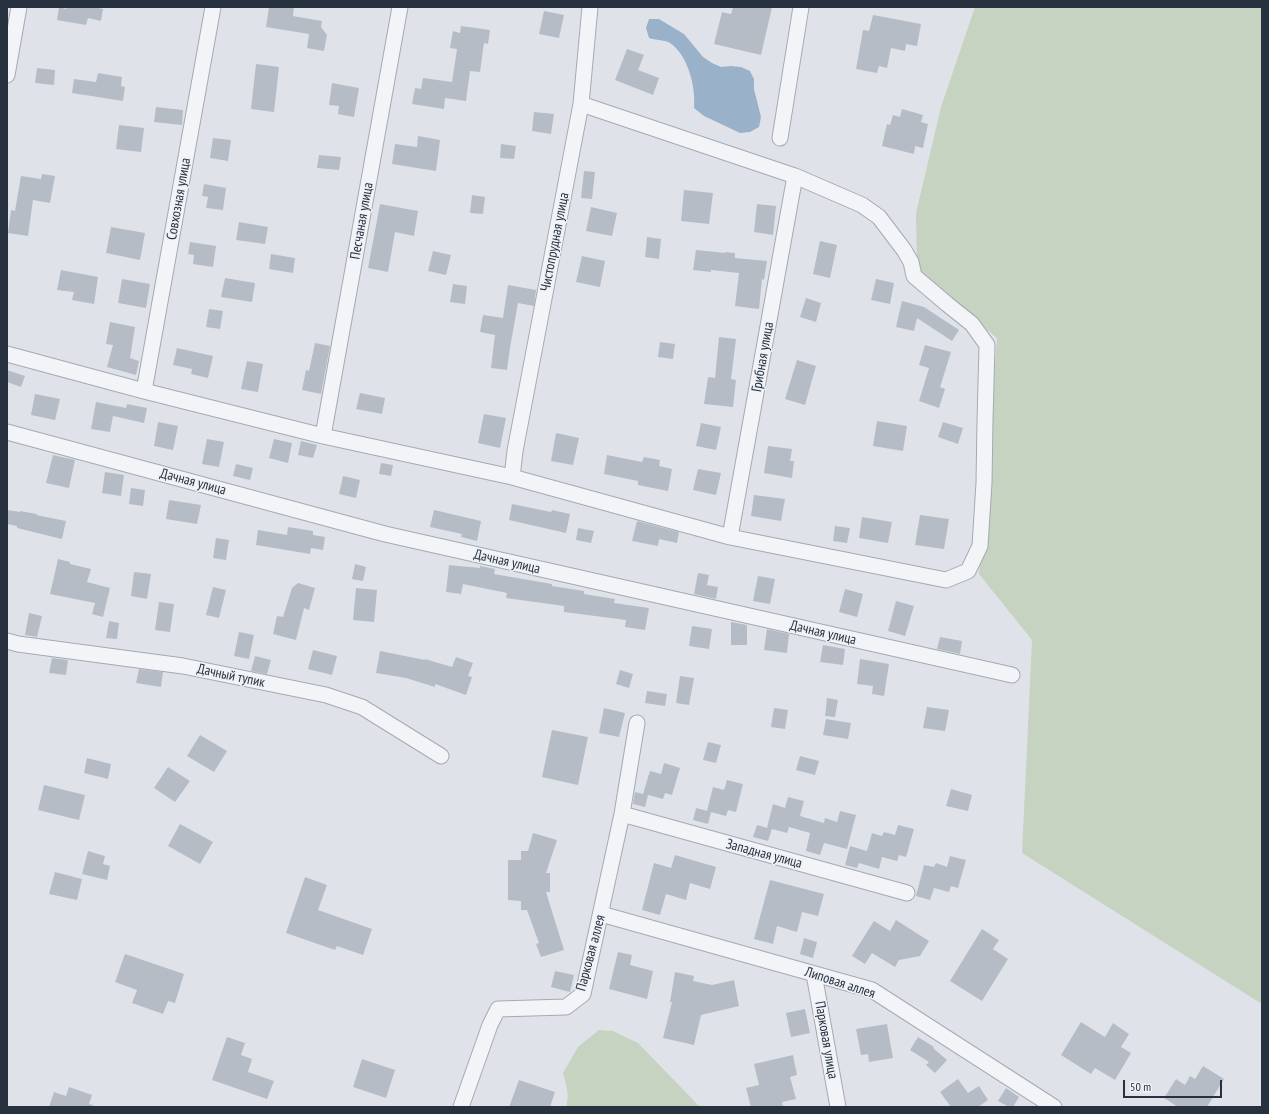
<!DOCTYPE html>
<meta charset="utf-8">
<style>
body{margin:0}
#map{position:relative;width:1269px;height:1114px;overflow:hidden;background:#dfe3e9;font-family:"PT Sans Narrow",sans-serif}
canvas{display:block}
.frame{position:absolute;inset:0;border:8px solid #273140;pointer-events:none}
.scale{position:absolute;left:1123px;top:1080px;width:99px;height:18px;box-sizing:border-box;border:2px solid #273140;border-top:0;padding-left:5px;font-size:12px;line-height:14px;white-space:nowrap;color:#273140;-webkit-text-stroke:3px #eef2f6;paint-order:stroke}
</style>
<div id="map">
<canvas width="1269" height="1114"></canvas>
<div class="frame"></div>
<div class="scale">50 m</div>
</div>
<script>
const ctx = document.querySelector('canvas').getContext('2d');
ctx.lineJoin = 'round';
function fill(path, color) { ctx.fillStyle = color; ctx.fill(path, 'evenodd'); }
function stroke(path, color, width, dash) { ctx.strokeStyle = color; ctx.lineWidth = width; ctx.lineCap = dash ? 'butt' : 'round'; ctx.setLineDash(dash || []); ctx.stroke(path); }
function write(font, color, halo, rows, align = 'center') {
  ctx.font = font + ' "PT Sans Narrow",sans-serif'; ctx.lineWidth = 3; ctx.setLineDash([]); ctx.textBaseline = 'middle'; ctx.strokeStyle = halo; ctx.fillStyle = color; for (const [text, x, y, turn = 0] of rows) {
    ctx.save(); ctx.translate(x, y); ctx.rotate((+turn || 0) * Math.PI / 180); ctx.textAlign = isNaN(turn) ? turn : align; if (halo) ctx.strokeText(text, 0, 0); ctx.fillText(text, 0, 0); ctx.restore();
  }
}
const green = new Path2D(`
 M 975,7 L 1262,7 L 1262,1004 L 1022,853 L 1032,640 L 979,574 L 997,338 L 917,270 L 916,213 L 941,107 Z
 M 599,1030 L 613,1031 L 638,1043 L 700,1107 L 566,1107 C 570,1095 566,1084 563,1073 L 578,1047 Z`);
const water = new Path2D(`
 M 649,19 L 659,19 L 684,34 L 703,57 L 712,63 L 721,67 L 731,66 L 741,67 L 750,71 L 754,79 L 754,89 L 761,117 L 759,127 L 750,132 L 740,133 L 704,116 L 694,108 C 696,87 688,55 670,43 C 666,40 655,40 649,38 L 646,28 Z`);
const building = new Path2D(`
 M 59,7 L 66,9 L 67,7 L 94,7 L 103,9 L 101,21 L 88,18 L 86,25 L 57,20 Z
 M 269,7 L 294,7 L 293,16 L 322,21 L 321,27 L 327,35 L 324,51 L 307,48 L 309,34 L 266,27 Z
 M 733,7 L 772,7 L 761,55 L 714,44 L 722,12 L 731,14 Z
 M 544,11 L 564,15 L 559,38 L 539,34 Z
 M 873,15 L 921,24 L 917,46 L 906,44 L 905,51 L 891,48 L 887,68 L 879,66 L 877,73 L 856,69 L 863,30 L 869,31 Z
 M 461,26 L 490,30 L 488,44 L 484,43 L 480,72 L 470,71 L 466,101 L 445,98 L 444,109 L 412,104 L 415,88 L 421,89 L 423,78 L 452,82 L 457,49 L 450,48 L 453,31 L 460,33 Z
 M 627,49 L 644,55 L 638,70 L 659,78 L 653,95 L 615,80 Z
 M 256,64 L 279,67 L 274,112 L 251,109 Z
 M 37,68 L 55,70 L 54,85 L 35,83 Z
 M 98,73 L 122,77 L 121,86 L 125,87 L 123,101 L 72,93 L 74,79 L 96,82 Z
 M 332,83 L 359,88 L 354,117 L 338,114 L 339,106 L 329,105 Z
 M 156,107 L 183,110 L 182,125 L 154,122 Z
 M 902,109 L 923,115 L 921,122 L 928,124 L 923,148 L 915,146 L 914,154 L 882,146 L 887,124 L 890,125 L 893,115 L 900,117 Z
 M 534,112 L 554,114 L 551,134 L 532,131 Z
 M 119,125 L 144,128 L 141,152 L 116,149 Z
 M 418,136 L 440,140 L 436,171 L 392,164 L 395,144 L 417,147 Z
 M 213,138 L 231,140 L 228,161 L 210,158 Z
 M 501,144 L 516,146 L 514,159 L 500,158 Z
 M 319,155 L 341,157 L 339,170 L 317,168 Z
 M 584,171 L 595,172 L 592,199 L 581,198 Z
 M 42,174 L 55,176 L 50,203 L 33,200 L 28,236 L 8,233 L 11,210 L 15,211 L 21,176 L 41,179 Z
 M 204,184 L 226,188 L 223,210 L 206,208 L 208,197 L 202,196 Z
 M 684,190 L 713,193 L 709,224 L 681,221 Z
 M 472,195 L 485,197 L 483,214 L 470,213 Z
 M 380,204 L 418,211 L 414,236 L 395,232 L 388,272 L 368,268 Z
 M 757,204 L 776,206 L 773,235 L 754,232 Z
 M 591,207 L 617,213 L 612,236 L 586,231 Z
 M 239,222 L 268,227 L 265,244 L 236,240 Z
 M 111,227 L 145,233 L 140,260 L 106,253 Z
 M 647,237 L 661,239 L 659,259 L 645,257 Z
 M 820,241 L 837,245 L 830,278 L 813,274 Z
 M 190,242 L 216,246 L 213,267 L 193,264 L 194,255 L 188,254 Z
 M 696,250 L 725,253 L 725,252 L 735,253 L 735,258 L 767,261 L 764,280 L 762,279 L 759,309 L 735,306 L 739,273 L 711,270 L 711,272 L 693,270 Z
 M 433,251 L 451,255 L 446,275 L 428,271 Z
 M 271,254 L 295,258 L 293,273 L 269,269 Z
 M 582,256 L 605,261 L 600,287 L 576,282 Z
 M 61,270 L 98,277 L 94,304 L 72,300 L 74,292 L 57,290 Z
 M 225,278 L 255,283 L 252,302 L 221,297 Z
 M 122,279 L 150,284 L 146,308 L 118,303 Z
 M 876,279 L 894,283 L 890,304 L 871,300 Z
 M 453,284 L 467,286 L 465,304 L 450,302 Z
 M 508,285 L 536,290 L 534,306 L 518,303 L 510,348 L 507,370 L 491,368 L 495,335 L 480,332 L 483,315 L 503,318 Z
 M 806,298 L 821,303 L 816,322 L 800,317 Z
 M 902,301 L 924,307 L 959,330 L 952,341 L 917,318 L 914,331 L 896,327 Z
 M 209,309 L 223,311 L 220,329 L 206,327 Z
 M 110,322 L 135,327 L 130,358 L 139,361 L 136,375 L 107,367 L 113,345 L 106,344 Z
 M 719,337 L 736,339 L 731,379 L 736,380 L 733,407 L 704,404 L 708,377 L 715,378 Z
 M 660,342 L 675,344 L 673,359 L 658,357 Z
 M 315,343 L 330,346 L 321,394 L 302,390 L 306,370 L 309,371 Z
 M 925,345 L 951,352 L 940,387 L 945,389 L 939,408 L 919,401 L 929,368 L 919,365 Z
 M 177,348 L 213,356 L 208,378 L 191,374 L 192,369 L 173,365 Z
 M 797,360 L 816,366 L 805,405 L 785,399 Z
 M 247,361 L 263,364 L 258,392 L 241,389 Z
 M 7,370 L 25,376 L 21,387 L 7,382 Z
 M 360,393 L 385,398 L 382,414 L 356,409 Z
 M 35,394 L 60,399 L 55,420 L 31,415 Z
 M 96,402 L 126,408 L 127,404 L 147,408 L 144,423 L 113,416 L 110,432 L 91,429 Z
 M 484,414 L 506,418 L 500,448 L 478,443 Z
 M 877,421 L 907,426 L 903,451 L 873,446 Z
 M 158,422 L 178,426 L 173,450 L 154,446 Z
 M 943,422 L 963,428 L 958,444 L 938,437 Z
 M 701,423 L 721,427 L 716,450 L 696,446 Z
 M 556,433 L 579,438 L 573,465 L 551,461 Z
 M 207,439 L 224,442 L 219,467 L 202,464 Z
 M 274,439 L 292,443 L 288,463 L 269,458 Z
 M 301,441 L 317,445 L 313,458 L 298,455 Z
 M 768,446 L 792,449 L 790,461 L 794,461 L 792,478 L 764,473 Z
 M 53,455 L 75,460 L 69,488 L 46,483 Z
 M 607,455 L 642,462 L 644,457 L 660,460 L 659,466 L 672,469 L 668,491 L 638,485 L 638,481 L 604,474 Z
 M 381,463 L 393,465 L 391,476 L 379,474 Z
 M 236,464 L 253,468 L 250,480 L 233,476 Z
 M 698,469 L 721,473 L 716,495 L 693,490 Z
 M 105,472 L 124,475 L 121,496 L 102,493 Z
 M 343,476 L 360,480 L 356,498 L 339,494 Z
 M 131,488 L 145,490 L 143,506 L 129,504 Z
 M 754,495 L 785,499 L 781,521 L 751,516 Z
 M 169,500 L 201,505 L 197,524 L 166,519 Z
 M 512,504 L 551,512 L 552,510 L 570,514 L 566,533 L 509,520 Z
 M 7,510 L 20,512 L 20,511 L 37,514 L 36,515 L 66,521 L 62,539 L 17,528 L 17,526 L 7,524 Z
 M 434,510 L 481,521 L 477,541 L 461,537 L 462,534 L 430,527 Z
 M 920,515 L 949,519 L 944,549 L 915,545 Z
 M 862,517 L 892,522 L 888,543 L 859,538 Z
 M 637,521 L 679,532 L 677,543 L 659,539 L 658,546 L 632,541 Z
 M 835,526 L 850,528 L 847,543 L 833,541 Z
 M 288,527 L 313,531 L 313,535 L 325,537 L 323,550 L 311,548 L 310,554 L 256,545 L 258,530 L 287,535 Z
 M 578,528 L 594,531 L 591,543 L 576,540 Z
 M 216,538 L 229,540 L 226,560 L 213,558 Z
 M 58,559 L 70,562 L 70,564 L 91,569 L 87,582 L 110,588 L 103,617 L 92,614 L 95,603 L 50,594 Z
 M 355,564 L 366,567 L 363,581 L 352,579 Z
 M 449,565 L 480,568 L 480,566 L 495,569 L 494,574 L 552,584 L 552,586 L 584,591 L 584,594 L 615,599 L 614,603 L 649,608 L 645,630 L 625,627 L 626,620 L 564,612 L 564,606 L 506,598 L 507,593 L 463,584 L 461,594 L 446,592 Z
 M 134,572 L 151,574 L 147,599 L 131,596 Z
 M 698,573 L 709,575 L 707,585 L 718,587 L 716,599 L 694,594 Z
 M 758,576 L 775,579 L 770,604 L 753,601 Z
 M 298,583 L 315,588 L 309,610 L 304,608 L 296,640 L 273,634 L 277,616 L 283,617 L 292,588 Z
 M 213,587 L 226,590 L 219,618 L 206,615 Z
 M 356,588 L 377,590 L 374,622 L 353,620 Z
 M 845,589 L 863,594 L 857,617 L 839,612 Z
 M 896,601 L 914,606 L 905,636 L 888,631 Z
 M 159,602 L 174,604 L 170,632 L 155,630 Z
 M 29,613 L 42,616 L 37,637 L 25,635 Z
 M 109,621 L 119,623 L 117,639 L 106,638 Z
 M 731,622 L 747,625 L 747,645 L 731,645 Z
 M 692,626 L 712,629 L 709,649 L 689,646 Z
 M 767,629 L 789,634 L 787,653 L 764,650 Z
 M 239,632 L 254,635 L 249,659 L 234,656 Z
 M 940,637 L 962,641 L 960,654 L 937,649 Z
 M 823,645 L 845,649 L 843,665 L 820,662 Z
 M 313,650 L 337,656 L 332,675 L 308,669 Z
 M 380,651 L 425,660 L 425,659 L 452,667 L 456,657 L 473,663 L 468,676 L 472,677 L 466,695 L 435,684 L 435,687 L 406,678 L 376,673 Z
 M 255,656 L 271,660 L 267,674 L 251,671 Z
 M 52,658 L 68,660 L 66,675 L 49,673 Z
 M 860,659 L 889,664 L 884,696 L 872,694 L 873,686 L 857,684 Z
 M 139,669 L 163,672 L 161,687 L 136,683 Z
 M 620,670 L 633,674 L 629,688 L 616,684 Z
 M 680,676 L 694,678 L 689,705 L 676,703 Z
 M 647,691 L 667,694 L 665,706 L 645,703 Z
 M 827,698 L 838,700 L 835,717 L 825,716 Z
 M 927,707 L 949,710 L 945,731 L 923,728 Z
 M 604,708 L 625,713 L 619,737 L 599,733 Z
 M 774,708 L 788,710 L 785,729 L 771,727 Z
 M 826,719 L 851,723 L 848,739 L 823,735 Z
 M 552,730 L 588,737 L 578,785 L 542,777 Z
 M 200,735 L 227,751 L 214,772 L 187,756 Z
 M 708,742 L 721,745 L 716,763 L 703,760 Z
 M 800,756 L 819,761 L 815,775 L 796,770 Z
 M 87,758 L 111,764 L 108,779 L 84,773 Z
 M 664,763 L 680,768 L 672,795 L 665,793 L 663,799 L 648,795 L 645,807 L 633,804 L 635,792 L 643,794 L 650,771 L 661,774 Z
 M 168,767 L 190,781 L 175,802 L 154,788 Z
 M 727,780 L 743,784 L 736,812 L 728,810 L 726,816 L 707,811 L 713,787 L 724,790 Z
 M 44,785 L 85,795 L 79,820 L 38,810 Z
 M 951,789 L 972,795 L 968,811 L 946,806 Z
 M 788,797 L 804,801 L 800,816 L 824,823 L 825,818 L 837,822 L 840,811 L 856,815 L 847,849 L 824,843 L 820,855 L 806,851 L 810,833 L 789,827 L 787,833 L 772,829 L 768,841 L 753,837 L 757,825 L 767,828 L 773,804 L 785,808 Z
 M 696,808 L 711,812 L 708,824 L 693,820 Z
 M 180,824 L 213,842 L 200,864 L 168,846 Z
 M 898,825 L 914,829 L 906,857 L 899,855 L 897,861 L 882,857 L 879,869 L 859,863 L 857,868 L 845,865 L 850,846 L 867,851 L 872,833 L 882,836 L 884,832 L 895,835 Z
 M 533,833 L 557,840 L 546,873 L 550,873 L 550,892 L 546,892 L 564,950 L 541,957 L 536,944 L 539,943 L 527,910 L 521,910 L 521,901 L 508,900 L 508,860 L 521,860 L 521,851 L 528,851 Z
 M 88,851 L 105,856 L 103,864 L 110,866 L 107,880 L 82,874 Z
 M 675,855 L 716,867 L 710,889 L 690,883 L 686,900 L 666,894 L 660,915 L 642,910 L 654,863 L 671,868 Z
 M 950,856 L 966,860 L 958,888 L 951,886 L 949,892 L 934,888 L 930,900 L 916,896 L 924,865 L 934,867 L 936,863 L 947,867 Z
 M 55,872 L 82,879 L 77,900 L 49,894 Z
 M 305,877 L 327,885 L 318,910 L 372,929 L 363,955 L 337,946 L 335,950 L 286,933 Z
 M 770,880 L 824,894 L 818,916 L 802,912 L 797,932 L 777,926 L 773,944 L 754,939 Z
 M 896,920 L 929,941 L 920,956 L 899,960 L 895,967 L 872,953 L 865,964 L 852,956 L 874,921 L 890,931 Z
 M 982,929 L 999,940 L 993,949 L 1008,959 L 982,1001 L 950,981 Z
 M 804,938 L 817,942 L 813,958 L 800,954 Z
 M 618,952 L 632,955 L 630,965 L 653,971 L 647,999 L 609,989 Z
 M 125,954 L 184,974 L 175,1003 L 168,1001 L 163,1014 L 132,1003 L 137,990 L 115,982 Z
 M 555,971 L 574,975 L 570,992 L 551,987 Z
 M 675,972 L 694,976 L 693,981 L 712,985 L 734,980 L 739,1006 L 701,1015 L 694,1045 L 663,1038 L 672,1002 L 670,1002 Z
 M 805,1009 L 810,1033 L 791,1037 L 786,1013 Z
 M 1081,1022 L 1105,1037 L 1113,1023 L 1129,1034 L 1121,1047 L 1131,1053 L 1115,1080 L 1095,1068 L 1091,1074 L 1061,1055 Z
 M 887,1024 L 893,1058 L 869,1062 L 868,1054 L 861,1055 L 856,1029 Z
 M 227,1037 L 245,1043 L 241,1055 L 252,1059 L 248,1072 L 274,1081 L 267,1099 L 212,1080 Z
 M 918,1037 L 934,1047 L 933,1048 L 947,1060 L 935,1073 L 926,1065 L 929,1062 L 910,1050 Z
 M 793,1055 L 797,1075 L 790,1077 L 796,1099 L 782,1102 L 783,1107 L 751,1107 L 746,1088 L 759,1085 L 754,1064 Z
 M 362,1059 L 395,1070 L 386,1098 L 353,1087 Z
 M 1203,1066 L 1224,1079 L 1207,1107 L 1178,1107 L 1164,1098 L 1176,1079 L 1185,1085 L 1190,1076 L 1195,1079 Z
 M 958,1079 L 968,1093 L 979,1086 L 988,1100 L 978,1107 L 951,1107 L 940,1092 Z
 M 519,1080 L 555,1092 L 550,1107 L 509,1107 Z
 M 69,1087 L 92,1095 L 89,1104 L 93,1105 L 93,1107 L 49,1107 L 54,1092 L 66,1096 Z
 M 1006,1088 L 1019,1097 L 1013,1107 L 1009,1107 L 998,1101 Z`);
const street = new Path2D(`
 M 7,75 L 19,7
 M 780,138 L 801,7
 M 7,354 L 144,391 L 323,436 L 512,477 L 730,537 L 946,580 L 968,571 L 980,546 L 984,483 L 985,421 L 987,345 L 972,324 L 947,304 L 914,276 L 911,262 L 904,250 L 879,217 L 862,205 L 795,176 L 581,104
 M 144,391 L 213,7
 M 7,432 L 385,534 L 1012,675
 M 323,436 L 400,7
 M 512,477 L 515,451 L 581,104 L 590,7
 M 730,537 L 795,176
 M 7,641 L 18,644 L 183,666 L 326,695 L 362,707 L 441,756
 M 622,814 L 907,893
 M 601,914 L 872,990 L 1054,1107
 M 814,974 L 838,1107
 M 461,1107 L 490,1025 L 498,1009 L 566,1007 L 583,994 L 622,814 L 637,723`);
const streetNames = [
 ["Совхозная улица",179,199,-80],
 ["Песчаная улица",362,221,-80],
 ["Чистопрудная улица",555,242,-79],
 ["Грибная улица",763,357,-80],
 ["Дачная улица",193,482,15],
 ["Дачная улица",507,562,13],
 ["Дачная улица",823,633,13],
 ["Дачный тупик",231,676,12],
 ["Западная улица",764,854,15],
 ["Парковая аллея",591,953,-75],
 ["Липовая аллея",840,983,18],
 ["Парковая улица",826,1040,80]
];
fill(green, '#c5d3c0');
fill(water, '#99b2ca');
fill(building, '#b6bcc6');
stroke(street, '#a4aab3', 17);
stroke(street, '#f2f4f7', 15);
write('14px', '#273140', '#eef2f6', streetNames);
</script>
